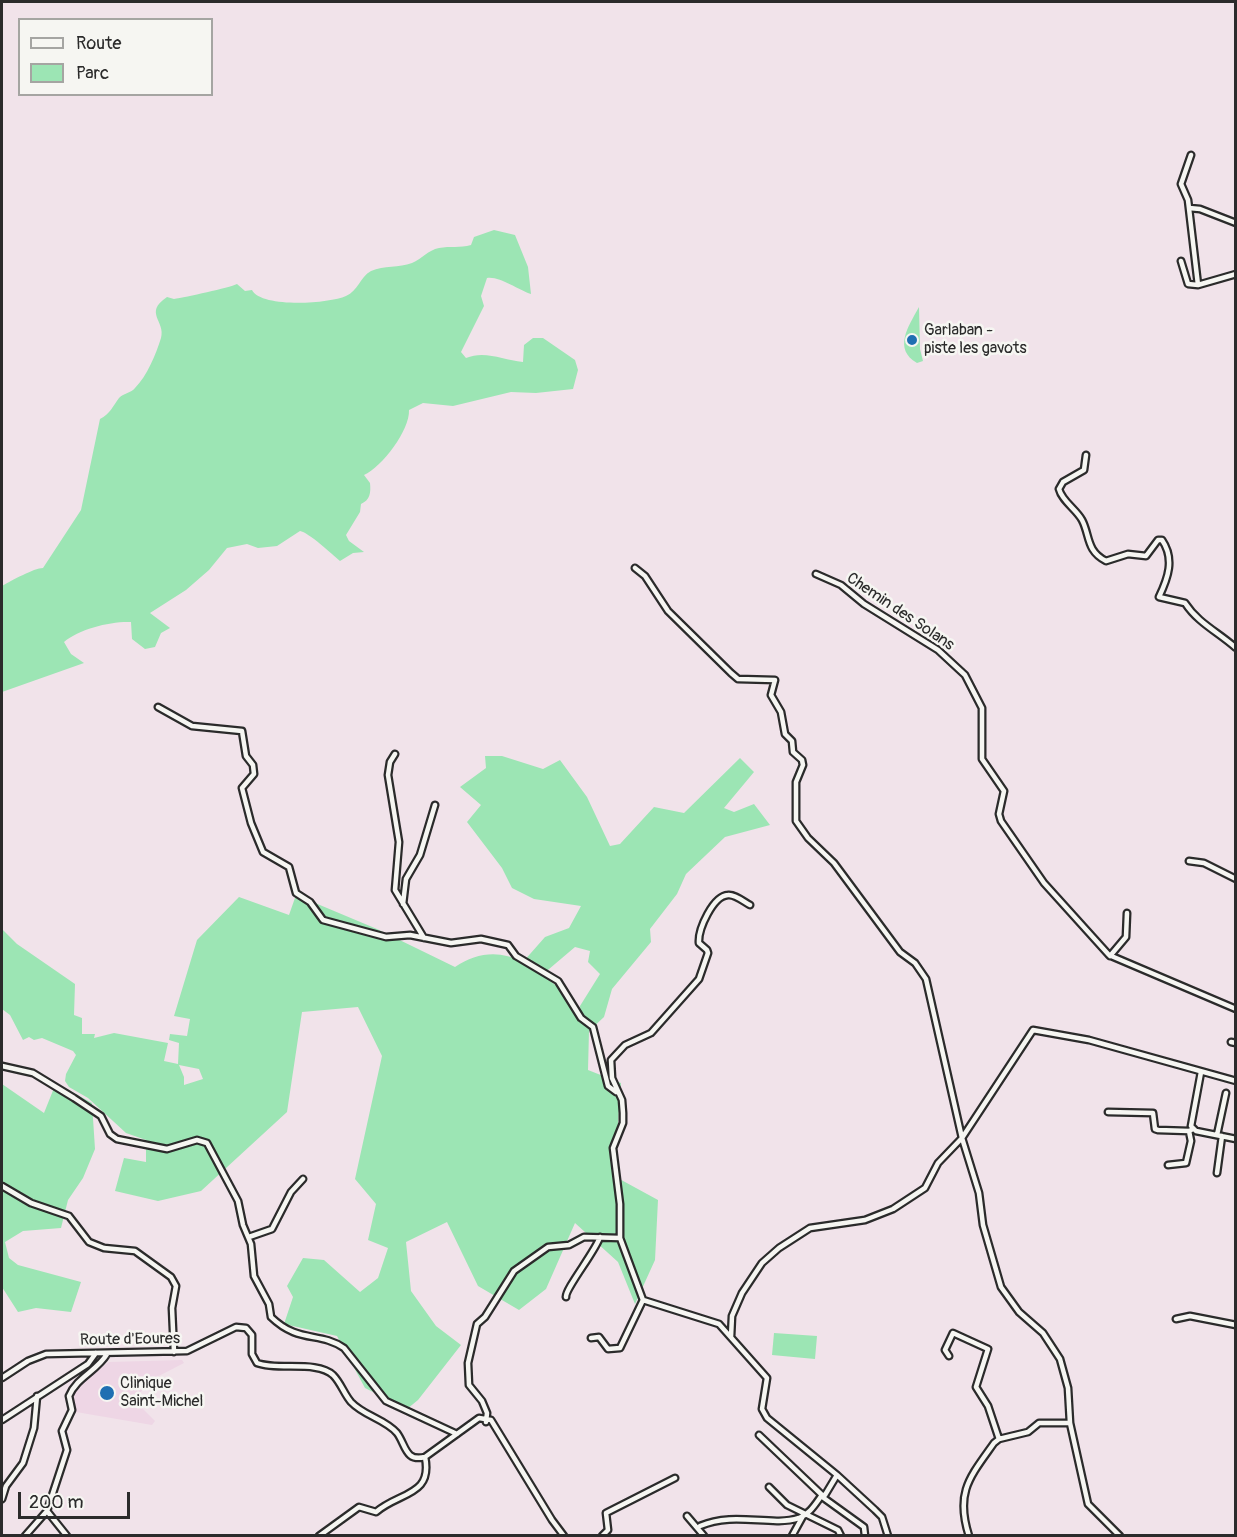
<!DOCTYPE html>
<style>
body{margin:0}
#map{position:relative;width:1237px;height:1537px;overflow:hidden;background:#f1e3ea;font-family:Pangolin,sans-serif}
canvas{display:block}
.frame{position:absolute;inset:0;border:3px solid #2b2b2b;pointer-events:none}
.legend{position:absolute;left:18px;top:18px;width:195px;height:78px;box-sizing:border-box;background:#f6f6f2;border:2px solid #a5a5a2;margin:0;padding:8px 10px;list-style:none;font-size:18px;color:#2b2b2b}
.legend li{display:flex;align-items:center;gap:12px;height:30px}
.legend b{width:30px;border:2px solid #a5a5a2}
.scale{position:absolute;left:18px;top:1492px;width:112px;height:27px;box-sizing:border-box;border:3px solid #2b2b2b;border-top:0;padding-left:8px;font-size:18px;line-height:21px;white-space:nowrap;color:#2b2b2b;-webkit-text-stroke:4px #f6f6f2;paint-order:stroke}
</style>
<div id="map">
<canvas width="1237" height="1537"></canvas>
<div class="frame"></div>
<ul class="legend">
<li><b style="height:8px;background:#f6f6f2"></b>Route</li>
<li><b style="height:16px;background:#9ce5b4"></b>Parc</li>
</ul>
<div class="scale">200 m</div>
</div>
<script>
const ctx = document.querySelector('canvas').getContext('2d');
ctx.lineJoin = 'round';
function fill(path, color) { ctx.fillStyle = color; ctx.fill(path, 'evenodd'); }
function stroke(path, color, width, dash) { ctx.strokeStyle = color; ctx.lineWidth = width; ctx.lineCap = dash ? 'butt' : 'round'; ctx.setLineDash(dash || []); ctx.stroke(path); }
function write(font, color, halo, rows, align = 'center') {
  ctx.font = font + ' Pangolin,sans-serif'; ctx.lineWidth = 5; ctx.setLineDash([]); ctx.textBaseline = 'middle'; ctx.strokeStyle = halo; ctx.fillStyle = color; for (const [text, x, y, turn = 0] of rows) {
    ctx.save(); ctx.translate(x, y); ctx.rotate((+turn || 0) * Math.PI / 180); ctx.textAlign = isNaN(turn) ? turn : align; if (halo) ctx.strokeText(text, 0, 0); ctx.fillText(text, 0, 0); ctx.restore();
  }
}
const built = new Path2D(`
 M 182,1360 L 184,1363 L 151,1380 L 134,1400 L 155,1421 L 152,1425 L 76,1412 L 73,1397 L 78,1384 L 109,1362 Z`);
const green = new Path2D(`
 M 494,230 L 515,235 L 528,267 L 531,294 C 518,290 500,276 487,278 L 481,296 L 484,306 L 461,352 L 466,358 C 485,350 503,360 523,362 L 524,345 L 533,338 L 543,338 L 575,360 L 578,370 L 573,389 L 536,393 L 511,392 L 453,406 L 423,403 L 409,410 C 410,430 382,467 364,475 L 370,483 C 371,493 370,500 361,504 L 360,512 L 346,535 L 349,541 L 364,552 L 353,553 L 340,561 C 332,554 308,532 300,531 L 277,546 L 258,548 L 247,544 L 227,548 L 209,570 L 186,590 L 150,613 L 170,628 L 161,633 L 155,647 L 145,649 L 132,639 L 131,622 C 111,621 79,629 64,642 L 71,654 L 84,663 L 2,692 L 2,586 C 11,581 34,568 43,568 L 81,510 L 100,419 C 110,414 113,406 119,398 C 124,393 131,393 135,388 C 147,376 156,354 161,338 C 166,321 143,313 167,297 L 174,299 C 186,297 229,288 237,284 L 245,291 L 252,290 C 261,308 328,304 346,296 C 358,291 360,277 371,271 C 384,265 399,268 412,263 C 422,259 428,250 439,248 C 450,246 460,248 471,245 L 474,237 Z
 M 919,307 L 920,349 L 923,361 L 917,363 C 893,349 908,327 919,307 Z
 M 485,756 L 502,756 L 543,769 L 560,760 L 587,797 L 610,846 L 620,844 L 654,807 L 684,813 L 740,758 L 754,772 L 724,808 L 734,812 L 754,804 L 770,825 L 725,837 L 686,874 L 677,894 L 650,929 L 651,942 L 612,989 L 604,1017 L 589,1031 L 588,1070 L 621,1083 L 614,1176 L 658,1200 L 655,1260 L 635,1304 L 618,1262 L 575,1223 L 546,1289 L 519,1310 L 478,1286 L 447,1222 L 406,1242 L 411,1291 L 436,1326 L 461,1345 L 418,1400 L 407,1409 L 365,1388 L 337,1336 L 284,1324 L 293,1297 L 287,1286 L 303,1258 L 324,1260 L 360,1292 L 378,1278 L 388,1248 L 368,1240 L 376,1204 L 355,1179 L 382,1056 L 358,1007 L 302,1012 L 287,1112 L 201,1191 L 158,1201 L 115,1191 L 124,1158 L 146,1162 L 146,1140 L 126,1133 L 88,1098 L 69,1087 L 65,1081 L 66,1074 L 76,1055 L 73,1051 L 42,1038 L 34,1040 L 29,1037 L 23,1040 L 10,1015 L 2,1009 L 2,929 L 17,944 L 75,984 L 74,1015 L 82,1018 L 82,1034 L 95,1034 L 94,1038 L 114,1033 L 168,1043 L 164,1061 L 178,1064 L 179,1043 L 169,1040 L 170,1034 L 187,1036 L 190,1019 L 174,1016 L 197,940 L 239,897 L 289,915 L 296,895 L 377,929 L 455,967 C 477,952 500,950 523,962 L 545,937 L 569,928 L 581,906 L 534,899 L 512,888 L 502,868 L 467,822 L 481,805 L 460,787 L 486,768 ZM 575,947 L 590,951 L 588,962 L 600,974 L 580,1006 L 581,1019 L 558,987 L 542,975 ZM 179,1065 L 199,1069 L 203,1079 L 184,1085 L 184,1077 Z
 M 56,1083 L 92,1103 L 95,1149 L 83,1178 L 68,1200 L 61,1228 L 23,1231 L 5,1242 L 9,1258 L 18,1265 L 81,1282 L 71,1312 L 36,1308 L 18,1312 L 2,1287 L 2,1084 L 44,1113 Z
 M 774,1333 L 817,1336 L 815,1359 L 772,1355 Z`);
const minor = new Path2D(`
 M 1191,155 L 1181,184 L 1188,200 L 1198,285 L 1236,274
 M 1189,208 L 1200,209 L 1236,223
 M 1181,261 L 1188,284 L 1198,285
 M 1086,455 L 1084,470 L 1063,482 L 1059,489 C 1062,501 1076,509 1082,520 C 1090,535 1086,551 1106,561 L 1128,554 L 1146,556 L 1158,540 L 1162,540 C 1175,559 1168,578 1159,597 L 1185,603 C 1198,623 1218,632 1236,648
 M 635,568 L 645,576 L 668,611 L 731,673 L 738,679 L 775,680 L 771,695 L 781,712 L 785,734 L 792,741 L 793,752 L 802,760 L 803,765 L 796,782 L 796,821 L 808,838 L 834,863 L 900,952 L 915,963 L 926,979 L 962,1138 L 979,1193 L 983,1225 L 1001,1287 L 1019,1312 L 1043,1333 L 1060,1359 L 1068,1388 L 1070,1423 L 1088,1504 L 1120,1536
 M 816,574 L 841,585 L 864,604 L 938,650 L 965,675 L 982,708 L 982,759 L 1004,791 L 999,814 L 1001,821 L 1044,883 L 1109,955 L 1236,1009
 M 158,707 L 192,726 L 242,731 L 246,756 L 253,765 L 254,774 L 242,788 L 251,823 L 263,852 L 289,867 L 296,893 L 310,902 L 323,920 L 386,937 L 410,935 L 451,943 L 481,939 L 508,945 L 516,956 L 558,981 L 581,1018 L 593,1027 L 608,1086 L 616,1092
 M 395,754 L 390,762 L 388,775 L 399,842 L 395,890 L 424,938
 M 1189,861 L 1204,863 L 1236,879
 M 403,904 L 406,879 L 420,855 L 435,805
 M 750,905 C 744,902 735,894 728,895 C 713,896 698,929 699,943 L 707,950 L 708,953 L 699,979 L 651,1033 L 625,1045 L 611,1060 L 612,1078 L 622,1100 L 623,1113 L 623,1123 L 613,1148 L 620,1204 L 620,1238 L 643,1300 L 719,1324 L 767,1378 L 762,1409 L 767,1418 L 837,1475 L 875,1510 L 882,1517 L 888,1536
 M 1110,956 L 1126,937 L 1127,913
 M 1231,1042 L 1236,1043
 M 2,1066 L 33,1073 L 74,1098 L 101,1116 L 110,1134 L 117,1139 L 167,1149 L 197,1140 L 207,1143 L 238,1201 L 243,1225 L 251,1244 L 254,1276 L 269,1304 L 271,1317 C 299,1344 319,1331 344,1348 L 386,1401 L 457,1434
 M 1201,1072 L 1191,1126 L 1196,1131 L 1236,1139
 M 1108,1112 L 1153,1113 L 1155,1129 L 1158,1130 L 1189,1131 L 1193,1129
 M 1217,1135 L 1226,1093
 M 1168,1165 L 1186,1163 L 1191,1141 L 1189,1131
 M 1217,1173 L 1222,1136
 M 2,1186 L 31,1203 L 69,1216 L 89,1242 L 104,1248 L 135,1251 L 171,1277 L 176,1286 L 172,1308 L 174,1352
 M 249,1237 L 272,1229 L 291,1192 L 303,1179
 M 566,1297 C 565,1289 595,1252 600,1237
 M 1176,1319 L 1190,1316 L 1236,1325
 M 731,1337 L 732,1316 L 742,1293 L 762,1263 L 779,1248 L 810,1228 L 865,1220 L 893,1209 L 925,1188 L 938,1163 L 962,1138 L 1033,1030 L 1089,1040 L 1236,1081
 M 591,1338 L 599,1337 L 608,1349 L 620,1348 L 643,1300
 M 949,1356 L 945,1350 L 953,1333 L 988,1349 L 976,1387 L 988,1406 L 999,1439
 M 2,1378 L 28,1361 L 46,1354 L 187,1351 L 236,1327 L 246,1328 L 252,1335 L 252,1354 L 257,1363 C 278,1371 317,1360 333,1375 C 341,1383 344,1394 351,1402 C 364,1416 385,1419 397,1433 C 406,1445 405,1462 425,1457 L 479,1418 L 491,1420 L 552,1520 L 564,1536
 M 2,1420 L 88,1364 L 96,1353
 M 486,1422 L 487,1413 L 482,1401 L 469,1385 L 468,1363 L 477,1324 L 485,1317 L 514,1271 L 548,1247 L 569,1245 L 584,1237 L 620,1238
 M 759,1435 L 822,1495 L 825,1495 L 837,1475
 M 769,1487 L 787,1505 L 838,1530 L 841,1536
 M 821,1496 L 864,1527 L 865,1536
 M 2,1499 L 6,1486 L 23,1463 L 34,1428 L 37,1396
 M 687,1516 L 704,1536
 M 700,1526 C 735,1511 770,1527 799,1518 C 810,1514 816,1503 822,1495
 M 25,1536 L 47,1511
 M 67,1536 L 47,1511 L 67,1450 L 62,1431 L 72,1410 L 69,1396 C 77,1377 97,1371 107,1354
 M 319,1536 L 359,1507 L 376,1512 C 399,1492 433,1496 425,1457
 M 602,1536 L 608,1530 L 606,1513 L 675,1478
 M 792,1536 L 803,1516
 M 969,1536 C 955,1492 970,1477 994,1443 L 999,1439 L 1028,1432 L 1039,1423 L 1070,1423`);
const markers = [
 [912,340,6,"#1f6fb2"],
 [107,1393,8,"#1f6fb2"]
];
const poiNames = [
 ["Garlaban -",924,331],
 ["piste les gavots",924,349],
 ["Clinique",120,1384],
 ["Saint-Michel",120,1402]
];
const streetNames = [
 ["Chemin des Solans",900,612,34],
 ["Route d'Eoures",130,1340,-1]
];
fill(built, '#eed6e5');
fill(green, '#9ce5b4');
stroke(minor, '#2b2b2b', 9);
stroke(minor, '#f6f6f2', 4.5);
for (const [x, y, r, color] of markers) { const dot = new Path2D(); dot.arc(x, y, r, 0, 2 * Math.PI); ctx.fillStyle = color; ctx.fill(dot); stroke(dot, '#f6f6f2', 2); }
write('16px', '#2b2b2b', '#f6f6f2', poiNames, 'left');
write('16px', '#2b2b2b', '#f6f6f2', streetNames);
</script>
